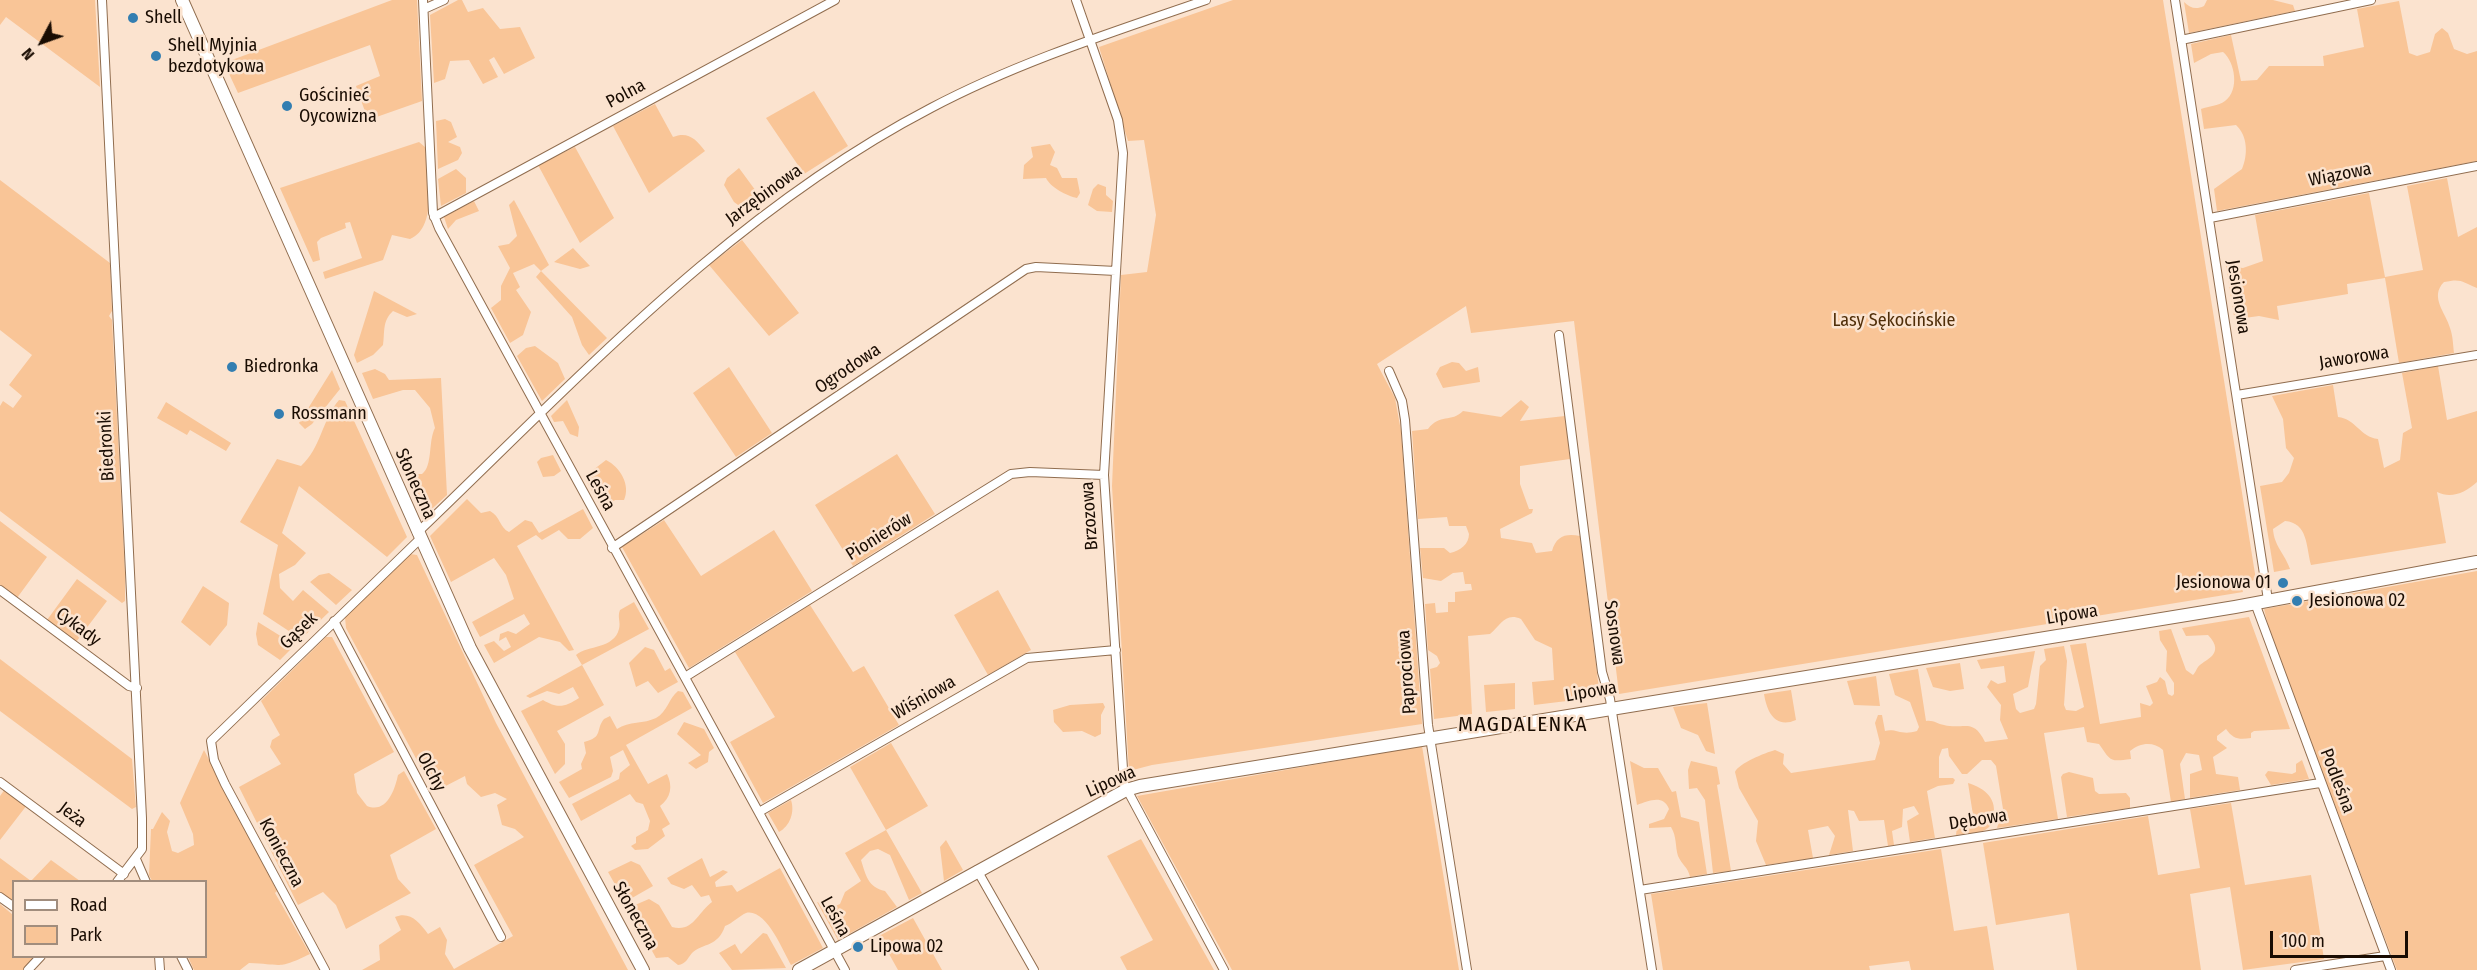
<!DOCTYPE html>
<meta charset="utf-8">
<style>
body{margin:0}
#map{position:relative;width:2477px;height:970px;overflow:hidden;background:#fbe3cf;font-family:"Fira Sans Condensed",sans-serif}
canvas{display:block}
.legend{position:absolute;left:12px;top:880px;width:195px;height:78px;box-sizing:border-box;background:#fbe3cf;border:2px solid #a18d7d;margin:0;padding:8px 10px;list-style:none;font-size:18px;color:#190c02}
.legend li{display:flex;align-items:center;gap:12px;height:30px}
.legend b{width:30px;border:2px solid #a18d7d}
.north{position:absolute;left:12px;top:12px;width:60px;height:60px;-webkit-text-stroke:4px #fbe3cf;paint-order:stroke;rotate:229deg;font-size:16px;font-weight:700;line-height:24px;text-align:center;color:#190c02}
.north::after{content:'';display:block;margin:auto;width:21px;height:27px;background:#190c02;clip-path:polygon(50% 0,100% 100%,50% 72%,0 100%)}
.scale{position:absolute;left:2270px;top:931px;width:138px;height:27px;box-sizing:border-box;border:3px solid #190c02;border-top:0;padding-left:8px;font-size:18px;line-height:21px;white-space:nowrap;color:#190c02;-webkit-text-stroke:4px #fbe3cf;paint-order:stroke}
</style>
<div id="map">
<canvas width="2477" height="970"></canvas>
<ul class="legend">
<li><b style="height:8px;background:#fff"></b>Road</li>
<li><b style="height:16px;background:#f9c597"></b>Park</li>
</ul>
<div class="north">N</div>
<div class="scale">100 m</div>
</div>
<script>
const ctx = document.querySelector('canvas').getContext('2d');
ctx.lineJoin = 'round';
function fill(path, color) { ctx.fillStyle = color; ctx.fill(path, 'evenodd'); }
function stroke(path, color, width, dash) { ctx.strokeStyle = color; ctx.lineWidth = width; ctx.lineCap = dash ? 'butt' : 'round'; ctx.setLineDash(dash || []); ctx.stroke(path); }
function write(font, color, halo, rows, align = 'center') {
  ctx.font = font + ' "Fira Sans Condensed",sans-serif'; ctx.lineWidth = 5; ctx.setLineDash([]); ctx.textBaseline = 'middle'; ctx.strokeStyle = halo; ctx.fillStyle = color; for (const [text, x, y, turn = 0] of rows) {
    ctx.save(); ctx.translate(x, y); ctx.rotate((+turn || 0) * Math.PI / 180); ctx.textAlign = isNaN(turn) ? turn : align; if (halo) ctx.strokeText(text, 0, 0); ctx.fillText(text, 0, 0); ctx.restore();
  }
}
const green = new Path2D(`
 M 0,0 L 95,0 L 100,87 L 6,17 L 0,25 Z
 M 392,0 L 417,0 L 422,101 L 368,120 L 356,86 L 380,76 L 370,45 L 238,93 L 224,63 Z
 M 458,0 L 462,0 L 468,12 L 483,8 L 500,29 L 520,27 L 535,58 L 504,74 L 494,57 L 489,60 L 498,77 L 483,84 L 469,60 L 450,61 L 445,79 L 434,83 L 430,15 Z
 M 1233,0 L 2163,0 L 2256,580 L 2240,582 L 2243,592 L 1619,694 L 1574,321 L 1471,333 L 1466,306 L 1377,364 L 1395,398 L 1401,431 L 1422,724 L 1152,765 L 1129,771 L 1112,486 L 1121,275 L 1147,272 L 1156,215 L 1144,140 L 1128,141 L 1099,47 Z
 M 2207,0 L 2273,0 L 2293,5 L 2295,11 L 2189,33 L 2184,2 C 2190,8 2196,10 2204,6 Z
 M 2399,1 L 2409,53 L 2417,56 L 2430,52 L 2435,34 L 2442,28 L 2448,33 L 2454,49 L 2467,54 L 2477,51 L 2477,161 L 2217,211 L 2214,189 L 2242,169 C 2248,155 2248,136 2236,125 L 2204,129 L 2201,109 C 2209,106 2218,106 2225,101 C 2240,90 2235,62 2223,52 L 2211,54 L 2194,63 L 2191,44 L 2231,35 L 2241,81 L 2257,80 L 2269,66 L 2324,66 L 2323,56 L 2364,47 L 2357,9 Z
 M 814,91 L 848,146 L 804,174 L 766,118 Z
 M 655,104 L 673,137 C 688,131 696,139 705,151 L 649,193 L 613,126 Z
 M 445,119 L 451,122 L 457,137 L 448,142 L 460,147 L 462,153 L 458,160 L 438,169 L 436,121 Z
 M 419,142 L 425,147 C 427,172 439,227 410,239 L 392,235 L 383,260 L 325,279 L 323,272 L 362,258 L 350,222 L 345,223 L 346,228 L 321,238 L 317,242 L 320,260 L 313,262 L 280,188 Z
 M 1050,144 L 1055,152 L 1050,165 L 1057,168 L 1062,178 L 1077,178 L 1080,193 L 1077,198 C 1067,196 1050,187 1046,178 L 1023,179 L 1024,165 L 1033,157 L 1031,147 Z
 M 575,147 L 614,218 L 580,243 L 538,165 Z
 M 739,168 L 764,202 L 749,213 L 734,202 L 724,185 L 727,178 Z
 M 456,169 L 466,178 L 466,193 L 441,206 L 438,179 Z
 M 2447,178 L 2458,237 L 2477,227 L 2477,288 C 2462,282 2462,278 2444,282 C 2429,297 2446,313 2450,328 C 2453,336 2453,345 2454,353 L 2399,363 L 2385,278 L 2347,284 L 2348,294 L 2277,306 L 2279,320 L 2259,316 L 2237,319 L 2234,316 L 2226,266 L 2243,268 L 2263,261 L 2255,215 L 2369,193 L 2385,277 L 2423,270 L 2407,186 Z
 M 0,180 L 110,263 L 112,311 L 109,316 L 112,320 L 125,574 L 125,601 L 122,603 L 0,511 L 0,406 L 3,401 L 13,408 L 22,396 L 9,385 L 32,355 L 0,330 Z
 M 1098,184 L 1106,187 L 1106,195 L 1113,201 L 1112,212 L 1097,211 L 1088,205 L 1093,189 Z
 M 514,200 L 549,265 L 541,271 L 607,338 L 589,355 L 582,345 L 572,317 L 536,277 L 541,271 L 534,264 L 513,273 L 520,287 L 516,290 L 531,312 L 523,335 L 510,343 L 491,308 L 501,300 L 501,286 L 510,268 L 498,246 L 509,244 L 517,236 L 509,205 Z
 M 474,201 L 479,211 L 456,220 L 448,229 L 444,217 Z
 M 742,240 L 799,313 L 769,336 L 709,265 Z
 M 573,248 L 590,266 L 580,269 L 554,262 Z
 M 374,291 L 417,314 L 407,317 L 393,311 C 382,321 385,332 383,345 L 373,355 L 357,363 L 354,355 Z
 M 535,346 L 558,363 L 565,379 L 542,401 L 517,356 L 526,348 Z
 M 1452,362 L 1459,363 L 1466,371 L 1478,367 L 1480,382 L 1443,388 L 1436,374 L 1440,367 Z
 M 2438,366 L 2447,420 L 2477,411 L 2477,482 C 2465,493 2451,499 2437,492 L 2446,543 L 2311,565 C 2306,546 2308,523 2285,521 L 2273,529 C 2274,546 2285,554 2290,569 L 2274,572 L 2260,486 L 2282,482 L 2289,473 L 2294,458 L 2286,448 L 2283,419 L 2272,396 L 2333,385 L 2338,417 C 2356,419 2360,437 2378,439 L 2384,468 L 2400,460 L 2403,433 L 2412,428 L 2402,373 Z
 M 729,367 L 772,433 L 736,457 L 693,393 Z
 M 375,369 L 385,374 L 389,380 L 441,378 L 447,495 L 423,517 L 407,480 L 413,474 L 422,474 C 433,466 428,441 435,428 L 430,408 L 415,390 L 403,390 L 373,399 L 362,373 Z
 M 332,370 L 340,389 L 312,424 L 305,429 L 299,423 Z
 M 339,400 L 345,401 L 407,537 L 387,557 L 299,486 L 282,533 L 306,553 L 295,565 L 279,574 L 280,588 L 293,601 L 303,590 L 329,612 L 301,639 L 263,614 L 278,545 L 240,522 L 277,459 L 301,466 C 321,448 322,420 339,400 Z
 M 567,400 L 579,427 L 578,437 L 570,434 L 563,421 L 554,422 L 551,416 Z
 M 1521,400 L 1529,407 L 1520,421 L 1565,416 L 1570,459 L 1520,466 L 1520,484 L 1529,509 L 1533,509 L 1532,513 L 1500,529 L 1501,538 L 1532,543 L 1536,553 L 1552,551 C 1556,536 1566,533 1580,536 L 1600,697 L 1534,705 L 1532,682 L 1554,680 L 1552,648 L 1535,640 L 1521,619 C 1505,612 1501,625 1490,634 L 1468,636 L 1472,714 L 1434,719 L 1430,669 L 1437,667 L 1440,663 L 1437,656 L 1428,650 L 1425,604 L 1435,603 L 1436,613 L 1448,612 L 1448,602 L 1455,602 L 1455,592 L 1472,590 L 1471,584 L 1465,584 L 1463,572 L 1453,573 L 1441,581 L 1423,578 L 1420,548 L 1444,548 L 1450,553 C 1460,551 1469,544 1469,534 L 1466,526 L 1449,526 L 1447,517 L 1418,519 L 1412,431 L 1428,429 C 1440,413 1451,423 1463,411 L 1501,417 Z
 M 166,402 L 231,443 L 226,451 L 190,430 L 187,435 L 157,418 Z
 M 897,454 L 935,514 L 853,566 L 815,505 Z
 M 553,455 L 561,471 L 554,476 L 543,477 L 537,462 L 541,458 Z
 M 606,460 C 620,467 631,485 624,500 L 615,500 L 602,509 L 584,477 Z
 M 467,499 L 481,513 L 490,511 C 500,516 500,528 509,532 L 525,520 L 532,522 L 539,533 L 583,509 L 593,528 L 580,539 L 568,539 L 559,530 L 542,540 L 536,535 L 517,546 L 574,650 L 569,651 L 560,642 L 539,637 L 494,663 L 484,645 L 494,641 L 504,651 L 511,647 L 506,637 L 499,641 L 500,634 L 508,631 L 516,634 L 530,624 L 524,614 L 480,637 L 472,622 L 514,599 L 506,575 L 494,558 L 451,582 L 430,536 Z
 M 664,520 L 701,576 L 774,530 L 812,591 L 689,668 L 622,547 Z
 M 0,521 L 47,557 L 17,598 L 0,585 Z
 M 410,554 L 417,555 L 496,723 L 628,970 L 362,970 L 380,960 L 379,945 L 401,930 L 395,917 C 410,911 419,922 428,934 L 440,927 L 447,940 L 445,954 L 454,969 L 513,936 L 474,865 L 524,837 L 515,829 L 502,825 L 497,805 L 507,799 L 495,793 L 481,797 L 467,784 L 465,776 L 434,792 L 346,628 L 345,617 Z
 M 2477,571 L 2477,970 L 2397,970 L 2270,633 L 2264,609 Z
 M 329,573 L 352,590 L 336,605 L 310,582 L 319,575 Z
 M 77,579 L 107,601 L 76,642 L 47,620 Z
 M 203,586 L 229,603 L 227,625 L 210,646 L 181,622 Z
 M 998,590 L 1031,650 L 988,675 L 954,615 Z
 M 634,602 L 649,629 L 582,665 L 604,705 L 557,731 L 565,744 L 565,764 L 555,774 L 521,711 L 543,700 C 558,709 565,707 579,698 L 573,687 L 559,694 L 547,691 L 530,698 L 526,696 L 582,665 L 576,655 C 588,645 614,649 619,629 C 621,622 617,617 620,610 Z
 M 810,605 L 853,672 L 864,666 L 899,725 L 763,803 L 730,742 L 775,717 L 735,652 Z
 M 2249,617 L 2290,729 L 2254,731 L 2251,733 L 2251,738 C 2239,740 2233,739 2226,729 L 2217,736 L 2217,740 L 2227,748 L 2213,757 L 2216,774 L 2238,777 L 2240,790 L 2190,798 L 2190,774 L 2202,770 L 2199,755 L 2186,753 L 2180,764 L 2185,799 L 2171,802 L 2163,750 C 2153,741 2140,743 2130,751 L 2131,759 C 2109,762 2111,761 2099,744 L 2087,742 L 2084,727 L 2044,733 L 2058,819 L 1997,828 L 2003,809 L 1996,766 L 1991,760 L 1982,760 L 1967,774 L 1962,774 L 1949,756 L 1948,748 L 1942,749 L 1939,757 L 1939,778 L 1953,778 L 1955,780 L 1953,784 L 1938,786 L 1927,791 L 1935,838 L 1910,842 L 1907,821 L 1919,814 L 1914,806 L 1903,809 L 1902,827 L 1892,831 L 1894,845 L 1888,846 L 1884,820 L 1859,821 L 1854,811 L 1848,810 L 1853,851 L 1829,855 L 1835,836 L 1828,826 L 1808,830 L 1813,858 L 1766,865 L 1756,841 L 1758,821 L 1739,788 L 1735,772 C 1739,763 1765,753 1775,750 L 1784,754 L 1783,764 L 1791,773 L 1875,760 L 1880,743 L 1875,723 L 1878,715 L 1882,715 L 1885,731 C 1896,728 1901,736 1917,731 L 1919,727 L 1910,702 L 1895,695 L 1889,674 L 1918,669 L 1926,721 C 1934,720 1937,724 1944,725 C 1964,730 1973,717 1985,742 L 2008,739 L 2000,720 L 2001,705 L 1987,687 L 1991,680 L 1998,684 L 2006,682 L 2004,666 L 1981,669 L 1977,660 L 2035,651 L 2028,687 L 2013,694 L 2016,709 L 2020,713 L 2034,709 L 2036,704 L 2040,666 L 2046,660 L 2044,649 L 2064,646 L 2067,661 L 2064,705 L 2066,710 L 2076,711 L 2084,707 L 2070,645 L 2086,643 L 2100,724 L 2141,717 L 2140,703 L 2150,706 L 2153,703 L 2146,686 L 2157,682 L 2160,677 L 2165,681 L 2168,694 L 2172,696 L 2174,694 L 2174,683 L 2166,671 L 2167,651 L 2160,640 L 2159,631 L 2171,629 L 2186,670 L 2193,675 C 2195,673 2196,670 2198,667 C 2203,660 2227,655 2208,635 L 2186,636 L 2182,628 Z
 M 258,622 L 295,645 L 280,660 L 258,645 L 256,634 Z
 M 326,637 L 332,637 L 394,752 L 354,774 L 357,793 L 367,806 C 387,814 395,789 398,775 L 404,771 L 436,829 L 390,855 L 398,879 L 411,893 L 346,929 L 336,905 L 323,892 L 298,905 L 239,787 L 281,764 L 270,747 L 272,740 L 280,735 L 261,701 Z
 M 645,647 L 654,650 L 665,671 L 670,668 L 678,682 L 658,693 L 648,681 L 636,687 L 629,663 Z
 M 0,659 L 132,759 L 136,807 L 132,809 L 0,711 Z
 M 1960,663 L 1964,689 L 1950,691 L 1933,687 L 1926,668 Z
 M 1876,676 L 1880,706 L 1854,705 L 1847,681 Z
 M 1515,683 L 1515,709 L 1486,712 L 1484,685 Z
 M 1791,690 L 1796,720 C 1775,729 1767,712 1764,694 Z
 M 678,691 L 683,692 L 692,708 L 626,745 L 648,784 L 667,774 C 673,786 671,798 660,806 L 670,824 L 662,829 L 665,836 L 648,849 L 635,850 L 631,846 L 636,843 L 636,837 L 648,830 L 650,821 L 643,804 L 636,802 L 630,794 L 581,821 L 572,804 L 619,779 L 620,773 L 630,765 L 623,750 L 610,757 L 613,771 L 611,777 L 569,798 L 559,782 L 582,769 L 581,764 L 586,753 L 584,742 C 604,737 595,730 604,719 L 610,716 L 617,729 C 629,721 644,724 656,718 C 667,712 669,698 678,691 Z
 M 1103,703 L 1105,707 L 1101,715 L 1101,734 L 1095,737 L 1082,731 L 1063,732 L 1054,722 L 1053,710 L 1070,705 Z
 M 1707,703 L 1715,754 L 1706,751 L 1698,735 L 1681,728 L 1673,707 Z
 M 684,722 L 704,729 L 714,748 L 709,752 L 708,762 L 696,769 L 688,763 L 701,755 L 677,734 Z
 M 891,743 L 928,806 L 886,830 L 922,893 L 909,900 L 890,855 L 878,849 L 870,851 L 861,860 C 866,876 868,887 885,891 L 897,907 L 838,940 L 817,902 L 833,907 L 840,904 L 845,892 L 861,881 L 845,853 L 886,830 L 850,767 Z
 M 1422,746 L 1459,970 L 1232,970 L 1137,796 Z
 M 204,750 L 277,891 L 275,893 L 310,954 C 277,970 283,964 249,963 L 240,970 L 194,970 L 188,957 L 206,956 L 206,882 L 152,881 L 149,875 L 151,829 L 153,829 L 162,812 L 170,821 L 167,832 L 172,851 L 178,853 L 194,845 L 193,834 L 180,803 Z
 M 2302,760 L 2309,779 L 2271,785 L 2265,775 L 2268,771 L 2292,774 L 2296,772 L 2296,764 Z
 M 1630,761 L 1644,768 L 1658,768 L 1672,792 L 1676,791 L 1681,817 L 1699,822 L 1707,874 L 1690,877 C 1688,867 1682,865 1678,856 C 1675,846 1677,837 1671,827 L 1649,828 L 1649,824 L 1664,819 L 1669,809 C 1663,794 1649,801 1637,805 Z
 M 1691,761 L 1717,767 L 1720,784 L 1717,785 L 1731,871 L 1713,873 L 1705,800 L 1697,788 L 1689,789 L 1688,770 Z
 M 2069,772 L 2093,778 L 2095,791 L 2099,794 L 2126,793 L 2130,798 L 2130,808 L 2067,817 L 2061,777 L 2063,774 Z
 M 1968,783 C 1985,788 1998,799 1993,818 C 1992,824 1990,827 1985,830 C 1977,834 1965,833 1956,835 L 1958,819 L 1973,815 Z
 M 5,789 L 27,805 L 0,840 L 0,796 Z
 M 791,800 C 795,812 790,826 779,832 L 768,813 Z
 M 2231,803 L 2245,885 L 2311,875 L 2324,959 L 2243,970 L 2230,887 L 2190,894 L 2201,970 L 2077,970 L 2069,913 L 1996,925 L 1983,843 L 2148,816 L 2158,875 L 2200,868 L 2190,809 Z
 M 1141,839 L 1214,970 L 1127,970 L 1120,957 L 1153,940 L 1107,856 Z
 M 946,840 L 963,870 L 944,881 L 940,847 Z
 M 1941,849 L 1954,931 L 1987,926 L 1994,970 L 1911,970 L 1909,961 L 1869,966 L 1870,970 L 1663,970 L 1651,894 Z
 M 0,858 L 31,881 L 51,860 L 80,881 L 14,882 L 13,904 L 0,894 Z
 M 702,858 L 710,877 L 723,870 L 728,872 L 715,882 L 716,887 L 732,885 L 737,892 L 780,868 L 823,948 L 791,965 C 783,951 766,908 746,913 C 739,916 733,923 725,926 C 718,947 703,943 692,953 C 687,959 686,964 678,965 L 668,957 L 656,958 L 628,908 L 649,899 L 659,905 L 672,927 C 693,933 698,912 712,902 L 709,895 L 701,897 L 692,885 L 684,889 L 671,884 L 667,878 Z
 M 631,861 L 640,865 L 653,886 L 625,902 L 608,872 Z
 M 0,904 L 13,915 L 14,956 L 35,957 L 23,970 L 0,970 Z
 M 913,918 L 942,970 L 898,970 L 879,936 Z
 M 763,933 L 767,934 L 786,968 L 732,970 L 719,953 L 735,944 L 741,954 Z`);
const street = new Path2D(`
 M 102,0 L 142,818 L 142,849 L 117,882
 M 423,0 L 433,213 L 439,228 L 845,970
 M 1076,0 L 1118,120 L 1123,153 L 1104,475 L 1124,784 L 1224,970
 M 2175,0 L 2268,600
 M 424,9 L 444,0
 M 2181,40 L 2371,0
 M 434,217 L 835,0
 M 2210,218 L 2477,166
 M 1559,335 L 1602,672 L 1610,699 L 1652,970
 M 1389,371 L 1402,401 L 1405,420 L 1428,725 L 1467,970
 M 2237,395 L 2477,355
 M 417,533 C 578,379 731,212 931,108 C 1018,62 1113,32 1206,0
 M 612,548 L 1026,269 L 1036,267 L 1116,271
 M 0,590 L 129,686 L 137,688
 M 2255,603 L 2391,970
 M 334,621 L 501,937
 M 685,677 L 1011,474 L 1030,472 L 1104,475
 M 0,782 L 124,874
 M 759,812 L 1027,658 L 1116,650
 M 136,859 L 146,882
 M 977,870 L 1034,970
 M 1640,890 L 2320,783
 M 0,897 L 14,907
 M 159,956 L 160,970
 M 181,956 L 188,970
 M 28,970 L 41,956
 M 325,970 L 225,784 L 214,760 L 211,741 L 420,539
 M 2295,970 L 2385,956`);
const secondary = new Path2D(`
 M 182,0 L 470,648 L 643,970
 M 799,970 L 1126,790 L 1140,786 L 2235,607 L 2477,562`);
const markers = [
 [133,18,6,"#337eb1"],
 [156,56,6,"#337eb1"],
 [287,106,6,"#337eb1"],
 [232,367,6,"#337eb1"],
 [279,414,6,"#337eb1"],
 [2283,583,6,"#337eb1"],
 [2297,601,6,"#337eb1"],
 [858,947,6,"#337eb1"]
];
const poiNames = [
 ["Shell",145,18],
 ["Shell Myjnia",168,46],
 ["bezdotykowa",168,67],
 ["Gościnieć",299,96],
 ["Oycowizna",299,117],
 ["Biedronka",244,367],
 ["Rossmann",291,414],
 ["Jesionowa 01",2271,583,"right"],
 ["Jesionowa 02",2309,601],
 ["Lipowa 02",870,947]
];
const streetNames = [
 ["Polna",626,94,-28],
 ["Wiązowa",2340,175,-11],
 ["Jarzębinowa",764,195,-36],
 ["Jesionowa",2238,297,81],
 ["Jaworowa",2354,358,-9],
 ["Ogrodowa",848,369,-34],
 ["Biedronki",107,446,-93],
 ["Słoneczna",415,484,66],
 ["Leśna",600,491,61],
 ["Brzozowa",1090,516,-94],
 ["Pionierów",879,537,-32],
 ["Lipowa",2072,615,-9],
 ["Cykady",78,627,37],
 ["Gąsek",299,631,-44],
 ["Sosnowa",1614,633,82],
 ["Paprociowa",1407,672,-94],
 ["Lipowa",1591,692,-10],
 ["Wiśniowa",924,698,-30],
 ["Olchy",431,772,62],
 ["Podleśna",2337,781,69],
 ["Lipowa",1111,782,-24],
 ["Jeża",72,815,37],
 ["Dębowa",1978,820,-9],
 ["Konieczna",281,853,62],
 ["Słoneczna",635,916,61],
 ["Leśna",835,917,61]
];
const parkNames = [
 ["Lasy Sękocińskie",1894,321]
];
const quarterNames = [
 ["MAGDALENKA",1523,725]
];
fill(green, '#f9c597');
stroke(street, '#906d4f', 10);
stroke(secondary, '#906d4f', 14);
stroke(street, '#fff', 8);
stroke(secondary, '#fff', 12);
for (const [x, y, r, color] of markers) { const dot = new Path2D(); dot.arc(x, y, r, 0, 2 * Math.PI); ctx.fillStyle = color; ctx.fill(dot); stroke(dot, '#fbe3cf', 2); }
write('18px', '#190c02', '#fbe3cf', poiNames, 'left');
write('18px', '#190c02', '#fbe3cf', streetNames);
write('18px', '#502e09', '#fbe3cf', parkNames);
ctx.letterSpacing = '1.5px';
write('21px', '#190c02', '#fbe3cf', quarterNames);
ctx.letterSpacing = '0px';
</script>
